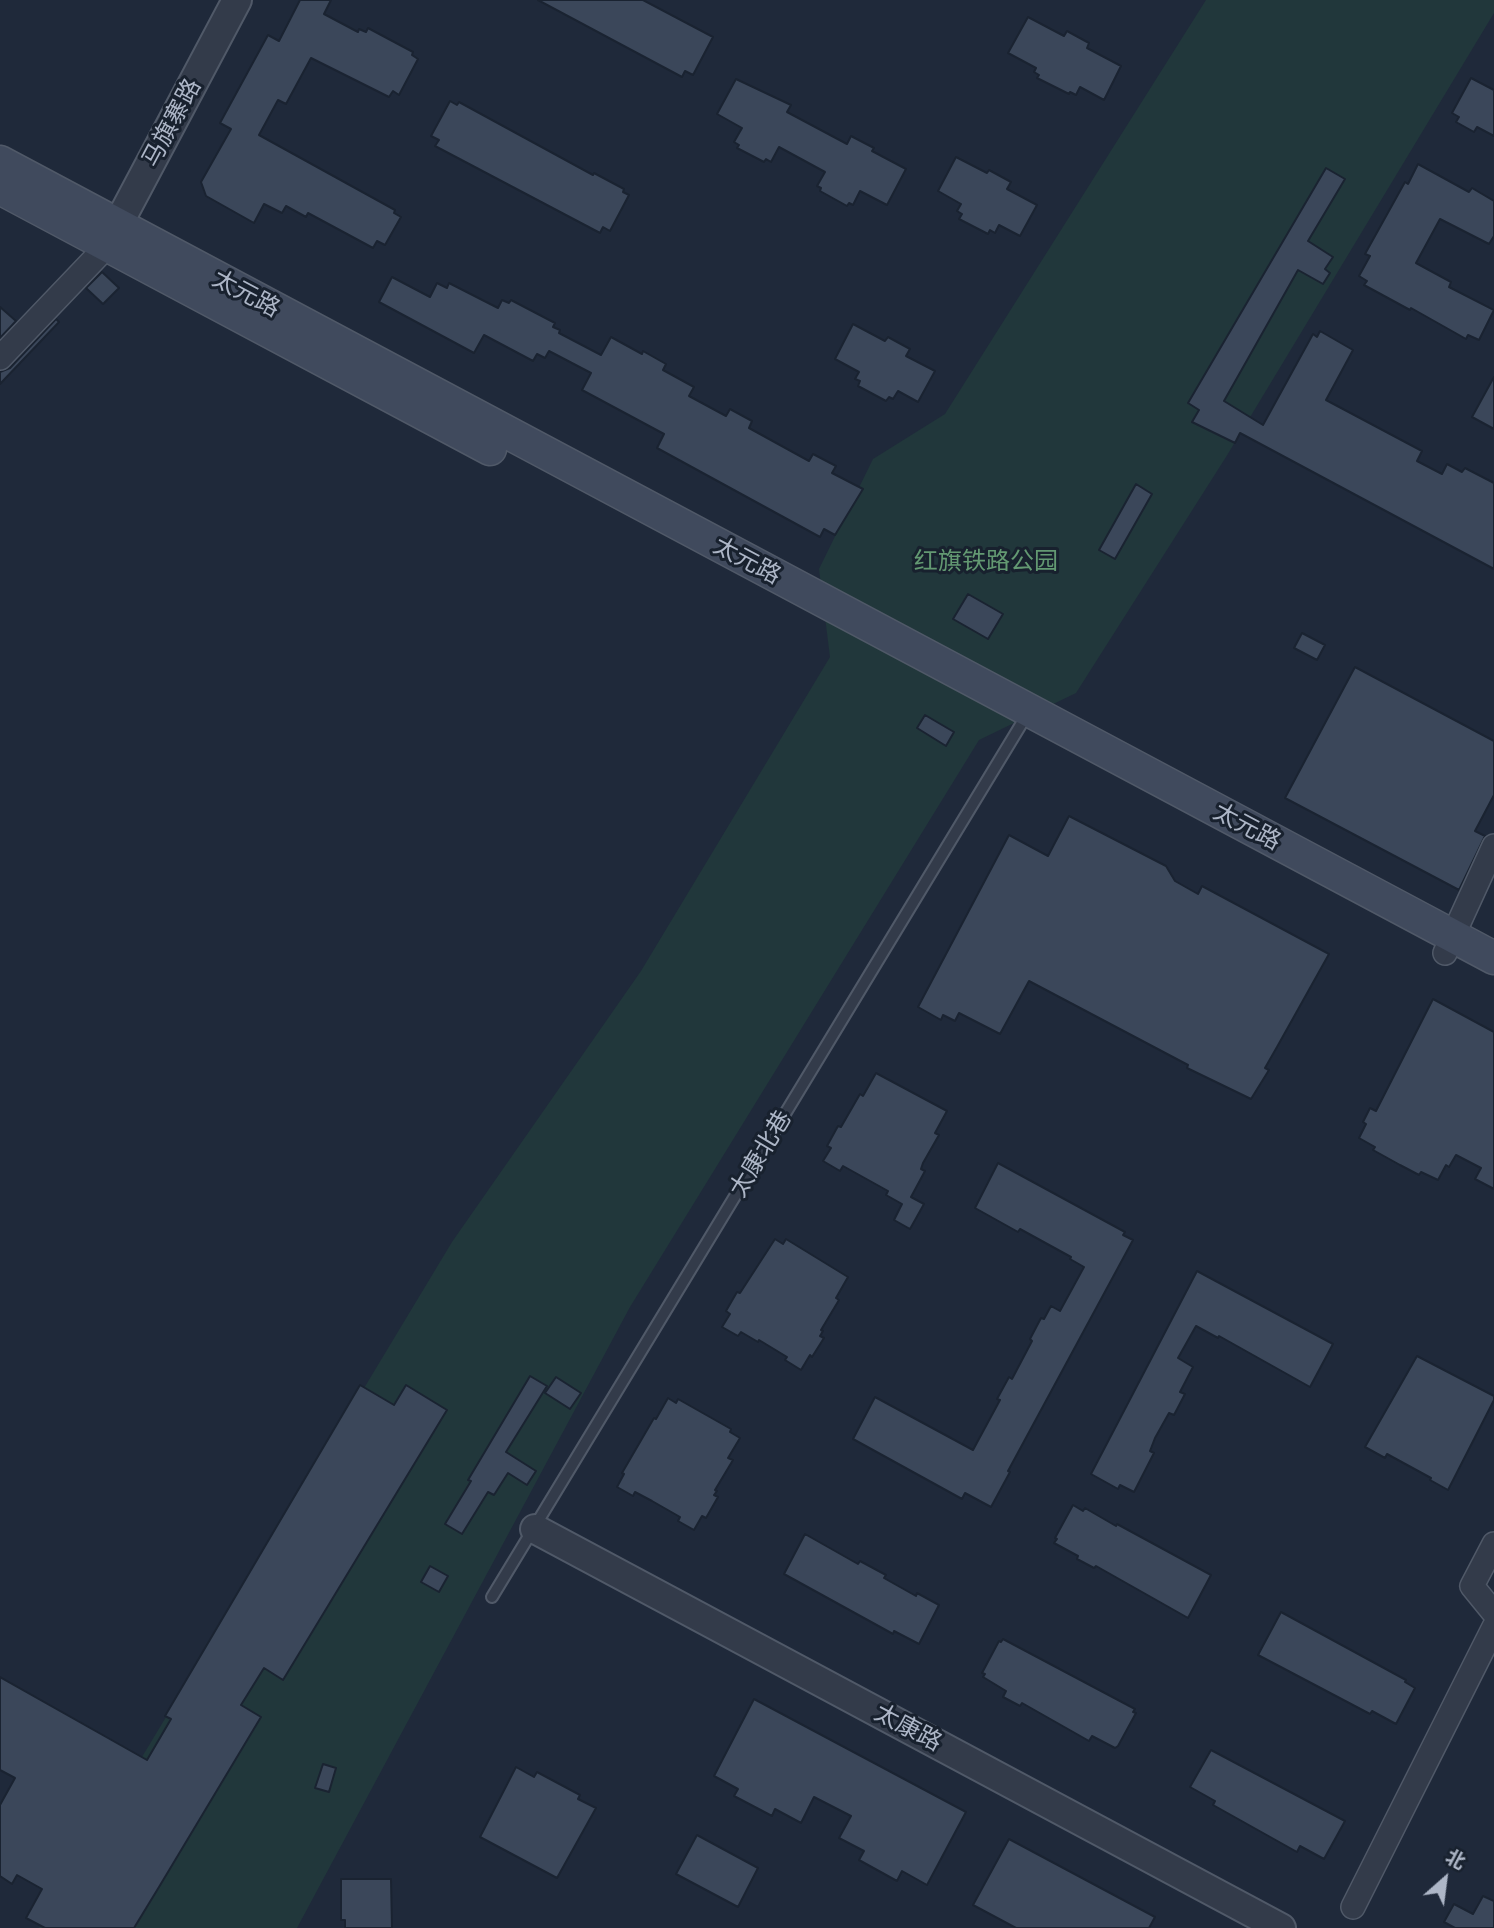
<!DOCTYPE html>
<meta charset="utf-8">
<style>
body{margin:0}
#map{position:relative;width:1494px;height:1928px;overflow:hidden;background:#1f293a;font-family:"Alegreya Sans","Noto Sans SC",sans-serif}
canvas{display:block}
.north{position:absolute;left:1410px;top:1844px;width:70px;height:70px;-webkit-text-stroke:5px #18212e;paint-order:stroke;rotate:28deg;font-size:19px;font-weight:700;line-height:28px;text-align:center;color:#adb6c7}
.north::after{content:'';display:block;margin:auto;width:24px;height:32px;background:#adb6c7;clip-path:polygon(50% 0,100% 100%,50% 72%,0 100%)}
</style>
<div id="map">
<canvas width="1494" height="1928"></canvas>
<div class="north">北</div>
</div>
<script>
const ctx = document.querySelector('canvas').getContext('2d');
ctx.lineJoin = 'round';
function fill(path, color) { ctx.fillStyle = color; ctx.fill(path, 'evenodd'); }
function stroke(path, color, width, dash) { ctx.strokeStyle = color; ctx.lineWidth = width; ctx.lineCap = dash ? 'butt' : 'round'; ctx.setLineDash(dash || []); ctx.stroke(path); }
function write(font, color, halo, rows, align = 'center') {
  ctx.font = font + ' "Alegreya Sans","Noto Sans SC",sans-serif'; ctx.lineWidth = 6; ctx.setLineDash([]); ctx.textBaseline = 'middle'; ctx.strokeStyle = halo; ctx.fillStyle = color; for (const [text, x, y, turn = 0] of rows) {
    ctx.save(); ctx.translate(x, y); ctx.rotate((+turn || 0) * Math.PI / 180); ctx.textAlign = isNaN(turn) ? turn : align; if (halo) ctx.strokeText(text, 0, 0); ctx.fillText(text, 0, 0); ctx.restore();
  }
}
const green = new Path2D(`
 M 1206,0 L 1494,0 L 1494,13 L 1226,457 L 1076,693 L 979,740 L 630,1307 L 297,1928 L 39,1928 L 452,1242 L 641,971 L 830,657 L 819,569 L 873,459 L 945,414 Z`);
const building = new Path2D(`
 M 300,0 L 331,0 L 324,14 L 358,32 L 359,29 L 366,32 L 368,28 L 413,52 L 412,55 L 418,59 L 399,95 L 393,91 L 389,97 L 311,58 L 286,104 L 278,100 L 259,135 L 395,210 L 394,213 L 401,217 L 385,245 L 377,241 L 373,248 L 308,213 L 306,217 L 286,206 L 282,213 L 264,204 L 254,223 L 206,196 L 201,182 L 231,129 L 220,123 L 268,35 L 279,41 Z
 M 538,0 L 643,0 L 713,37 L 693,75 L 685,71 L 682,77 Z
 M 1028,17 L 1064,36 L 1067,31 L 1089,43 L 1087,48 L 1121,66 L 1104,100 L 1080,87 L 1076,95 L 1070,92 L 1069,94 L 1037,78 L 1039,75 L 1034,72 L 1036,68 L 1008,53 Z
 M 1471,78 L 1494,90 L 1494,136 L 1477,127 L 1474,132 L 1456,122 L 1459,117 L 1452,113 Z
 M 736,79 L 791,105 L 787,112 L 847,144 L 851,136 L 874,148 L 872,151 L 906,169 L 887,205 L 860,191 L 853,205 L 849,203 L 847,206 L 820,191 L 821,188 L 817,186 L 825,172 L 779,147 L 771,162 L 766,159 L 764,162 L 737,148 L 739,145 L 734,142 L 742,128 L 717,114 Z
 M 450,101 L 457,105 L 459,102 L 593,175 L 594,173 L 624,189 L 623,192 L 629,195 L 610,231 L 603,227 L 600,233 L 435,146 L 439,140 L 431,136 Z
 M 956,157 L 987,173 L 989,170 L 1011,182 L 1007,189 L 1037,205 L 1020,236 L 999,225 L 995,233 L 990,230 L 988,234 L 959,219 L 962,214 L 957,211 L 961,204 L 938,191 Z
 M 1418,164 L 1469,192 L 1472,188 L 1494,201 L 1494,236 L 1489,244 L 1440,219 L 1416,263 L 1451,282 L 1449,287 L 1494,310 L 1479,340 L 1468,335 L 1466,339 L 1411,308 L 1410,310 L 1364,285 L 1367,281 L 1359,276 L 1370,256 L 1365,254 L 1405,182 L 1408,184 Z
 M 1326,168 L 1345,179 L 1308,241 L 1333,257 L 1325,269 L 1330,273 L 1323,284 L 1298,270 L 1224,401 L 1263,425 L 1313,334 L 1317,337 L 1320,331 L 1353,350 L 1326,400 L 1422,451 L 1417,461 L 1442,474 L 1447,464 L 1462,472 L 1465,468 L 1494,483 L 1494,569 L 1240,433 L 1235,443 L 1192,422 L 1199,410 L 1188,403 Z
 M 102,272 L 119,288 L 103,304 L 86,288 Z
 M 392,277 L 430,297 L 437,283 L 447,288 L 449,283 L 498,308 L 502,300 L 509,303 L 511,300 L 555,323 L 553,327 L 560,330 L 559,333 L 601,355 L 611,337 L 642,354 L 643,351 L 666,364 L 663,370 L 694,387 L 689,396 L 726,416 L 730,409 L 752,421 L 749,428 L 809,461 L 813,454 L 836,466 L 832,473 L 863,489 L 835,535 L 824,529 L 820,537 L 657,448 L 664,434 L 582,390 L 591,373 L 549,351 L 545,358 L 537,354 L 533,361 L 484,335 L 474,353 L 379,302 Z
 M 0,307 L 16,321 L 0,338 Z
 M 56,319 L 59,322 L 0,384 L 0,372 L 10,368 Z
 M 853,324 L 885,341 L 888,337 L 910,349 L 906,356 L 935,371 L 918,402 L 898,391 L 893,399 L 889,397 L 886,401 L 858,386 L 860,381 L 855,379 L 859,372 L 835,359 Z
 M 1494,377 L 1494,429 L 1472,417 Z
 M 1136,484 L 1152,494 L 1115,559 L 1099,550 Z
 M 968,594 L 1003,614 L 988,639 L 953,619 Z
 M 1302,633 L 1325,645 L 1317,660 L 1294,648 Z
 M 1355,667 L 1494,741 L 1494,795 L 1475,831 L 1485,836 L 1459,890 L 1285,798 Z
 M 925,715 L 954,732 L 946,746 L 917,728 Z
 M 1069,816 L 1166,866 L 1175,881 L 1198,894 L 1202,886 L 1329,954 L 1277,1047 L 1265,1068 L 1269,1070 L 1251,1099 L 1187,1068 L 1188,1065 L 1029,981 L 1000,1034 L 959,1013 L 955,1021 L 943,1015 L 941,1020 L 918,1007 L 1009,835 L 1048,856 Z
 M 1433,999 L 1494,1032 L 1494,1189 L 1475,1179 L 1481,1168 L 1456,1155 L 1449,1167 L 1446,1165 L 1438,1180 L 1421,1172 L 1419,1175 L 1400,1165 L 1373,1150 L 1375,1147 L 1359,1138 L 1366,1124 L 1363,1122 L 1370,1108 L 1376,1111 Z
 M 876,1073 L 947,1111 L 935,1133 L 939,1135 L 923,1163 L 921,1169 L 925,1171 L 911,1197 L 924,1204 L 910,1229 L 894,1220 L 902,1204 L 886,1195 L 888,1191 L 843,1166 L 840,1171 L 823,1161 L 831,1148 L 827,1146 L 838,1126 L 841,1127 L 860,1094 L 863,1096 Z
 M 998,1163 L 1125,1232 L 1123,1235 L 1133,1240 L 1008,1471 L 1010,1472 L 991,1507 L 965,1493 L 962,1499 L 853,1439 L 875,1397 L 973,1450 L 1000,1400 L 997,1399 L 1009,1377 L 1012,1379 L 1032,1341 L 1030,1339 L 1041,1318 L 1044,1319 L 1051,1306 L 1060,1311 L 1084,1267 L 1070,1259 L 1071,1257 L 1020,1229 L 1018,1232 L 975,1208 Z
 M 775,1239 L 783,1244 L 786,1239 L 848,1277 L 836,1298 L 839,1300 L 821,1330 L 823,1331 L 820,1336 L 824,1338 L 812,1357 L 810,1355 L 801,1370 L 785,1360 L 787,1357 L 759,1340 L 758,1342 L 741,1332 L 738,1336 L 722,1327 L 730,1314 L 726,1311 L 737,1292 L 740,1293 Z
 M 1197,1271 L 1333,1344 L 1310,1387 L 1219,1336 L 1218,1338 L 1196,1326 L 1178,1358 L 1193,1367 L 1180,1392 L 1185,1394 L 1174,1415 L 1169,1413 L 1155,1438 L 1150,1451 L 1154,1453 L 1134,1492 L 1120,1485 L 1118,1489 L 1091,1474 Z
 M 1417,1356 L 1494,1396 L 1494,1400 L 1448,1490 L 1430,1480 L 1431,1478 L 1387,1454 L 1385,1458 L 1365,1447 Z
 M 530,1376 L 547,1386 L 506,1452 L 536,1471 L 527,1485 L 508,1473 L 494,1495 L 488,1492 L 462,1534 L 445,1524 L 471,1481 L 468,1480 Z
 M 556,1377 L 581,1393 L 570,1409 L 545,1393 Z
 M 360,1385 L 394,1405 L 406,1385 L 447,1410 L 283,1680 L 264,1668 L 241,1705 L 261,1717 L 159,1887 L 134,1928 L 45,1928 L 26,1918 L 42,1889 L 17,1875 L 12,1884 L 0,1876 L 0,1805 L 15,1778 L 0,1770 L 0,1677 L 147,1760 L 171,1719 L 165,1716 Z
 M 668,1398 L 676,1403 L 678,1399 L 731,1429 L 730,1432 L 740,1438 L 728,1458 L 733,1460 L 715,1490 L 717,1491 L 714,1495 L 718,1497 L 706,1518 L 702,1516 L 694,1530 L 678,1521 L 680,1517 L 652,1501 L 635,1492 L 633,1496 L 617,1487 L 624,1474 L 622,1473 L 654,1418 L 656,1419 Z
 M 1073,1505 L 1083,1511 L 1085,1508 L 1116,1526 L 1117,1524 L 1211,1575 L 1188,1618 L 1096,1566 L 1094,1568 L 1077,1559 L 1078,1556 L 1054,1543 L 1057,1539 L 1055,1538 Z
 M 805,1534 L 858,1564 L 860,1561 L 886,1575 L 884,1578 L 916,1596 L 917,1593 L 939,1605 L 919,1644 L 894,1631 L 893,1634 L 784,1574 Z
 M 430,1566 L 448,1576 L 439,1592 L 421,1582 Z
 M 1281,1612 L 1406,1680 L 1405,1682 L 1415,1688 L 1396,1724 L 1372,1711 L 1370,1714 L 1258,1655 Z
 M 1003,1639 L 1135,1709 L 1133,1712 L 1136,1713 L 1118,1746 L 1115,1748 L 1092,1736 L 1089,1741 L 1022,1703 L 1020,1706 L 1003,1697 L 1006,1691 L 983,1677 L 985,1674 L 982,1673 L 999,1641 L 1001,1642 Z
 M 754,1699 L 966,1812 L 927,1885 L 902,1871 L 897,1881 L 859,1860 L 864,1851 L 839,1838 L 851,1816 L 814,1797 L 801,1823 L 775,1809 L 772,1816 L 734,1796 L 738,1789 L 714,1776 Z
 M 1211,1750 L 1345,1821 L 1324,1859 L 1300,1846 L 1297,1852 L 1213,1805 L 1215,1801 L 1190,1787 Z
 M 323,1764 L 336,1768 L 329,1792 L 315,1788 Z
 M 516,1767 L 534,1777 L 537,1772 L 580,1795 L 578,1799 L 596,1808 L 557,1878 L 480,1837 Z
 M 697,1835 L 758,1868 L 738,1907 L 676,1874 Z
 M 1009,1839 L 1155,1917 L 1149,1928 L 1016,1928 L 973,1905 Z
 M 341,1879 L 391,1879 L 392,1928 L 345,1928 L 345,1920 L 341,1920 Z
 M 1483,1896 L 1494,1901 L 1494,1928 L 1455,1928 L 1444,1922 L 1454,1904 L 1473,1914 Z`);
const service = new Path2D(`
 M 492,1597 L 1028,713`);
const minor = new Path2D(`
 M 0,358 L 107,246
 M 1445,953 L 1494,846
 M 1494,1544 L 1472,1586 L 1494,1613
 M 1353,1907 L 1494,1627`);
const tertiary = new Path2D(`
 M 108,243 L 237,0
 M 535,1529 L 1281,1928`);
const secondary = new Path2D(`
 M 0,162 L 1494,958
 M 0,188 L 490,449`);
const streetNames = [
 ["马旗寨路",172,123,-62],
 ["太元路",246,294,28],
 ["太元路",747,561,28],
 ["太元路",1247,827,28],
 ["太康北巷",761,1154,-59],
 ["太康路",908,1728,28]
];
const parkNames = [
 ["红旗铁路公园",986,562]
];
fill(green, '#21373b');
fill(building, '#3b475a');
stroke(building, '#1a2331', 2);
stroke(service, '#505968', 14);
stroke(minor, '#505968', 26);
stroke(tertiary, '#505968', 32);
stroke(secondary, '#505968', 35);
stroke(service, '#333b4a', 10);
stroke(minor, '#333b4a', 23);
stroke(tertiary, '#333b4a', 28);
stroke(secondary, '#404a5d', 32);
write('24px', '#adb6c7', '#18212e', streetNames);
write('24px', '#639972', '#18212e', parkNames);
</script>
